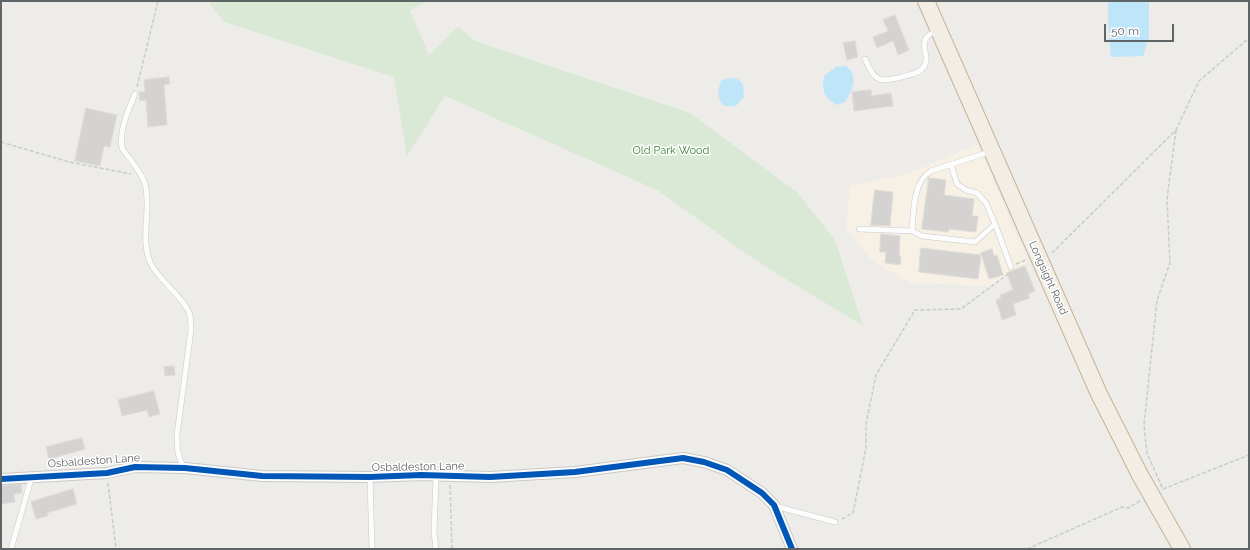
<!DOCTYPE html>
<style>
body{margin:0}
#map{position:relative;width:1250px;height:550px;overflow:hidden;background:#eeece9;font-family:Raleway,sans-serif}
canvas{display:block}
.frame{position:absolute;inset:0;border:2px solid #5f6467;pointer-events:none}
.scale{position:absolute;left:1104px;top:24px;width:70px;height:18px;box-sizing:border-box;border:2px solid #5f6467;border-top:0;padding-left:5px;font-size:12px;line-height:14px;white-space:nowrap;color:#5f6467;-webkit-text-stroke:3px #fff;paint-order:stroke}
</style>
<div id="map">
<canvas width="1250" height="550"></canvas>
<div class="frame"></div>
<div class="scale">50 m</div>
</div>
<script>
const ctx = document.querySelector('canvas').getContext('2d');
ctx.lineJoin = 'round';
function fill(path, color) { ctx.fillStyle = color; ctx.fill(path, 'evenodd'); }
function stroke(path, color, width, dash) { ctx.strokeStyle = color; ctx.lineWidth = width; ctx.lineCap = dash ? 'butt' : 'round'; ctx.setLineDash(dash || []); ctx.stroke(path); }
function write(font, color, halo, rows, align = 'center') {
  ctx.font = font + ' Raleway,sans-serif'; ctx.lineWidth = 3; ctx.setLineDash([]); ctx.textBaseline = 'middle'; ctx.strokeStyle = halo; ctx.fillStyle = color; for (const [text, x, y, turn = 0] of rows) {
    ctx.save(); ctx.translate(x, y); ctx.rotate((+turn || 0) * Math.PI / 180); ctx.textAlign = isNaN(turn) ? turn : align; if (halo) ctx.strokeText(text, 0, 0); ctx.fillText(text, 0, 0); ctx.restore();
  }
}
const commercial = new Path2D(`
 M 978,144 L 1028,262 L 992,286 L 910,283 L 871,260 L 846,227 L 850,186 L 907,174 Z`);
const green = new Path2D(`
 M 208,1 L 426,1 L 410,11 L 429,55 L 458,27 L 475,41 L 690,113 L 797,192 L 835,240 L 863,326 L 755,260 L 657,190 L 445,96 L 407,156 L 394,77 L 224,22 Z`);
const water = new Path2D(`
 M 1108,1 L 1149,1 L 1149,37 L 1143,56 L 1111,57 L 1108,23 Z
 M 846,66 C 859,76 853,90 845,102 L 837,105 C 824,99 821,89 824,76 L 836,67 Z
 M 731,78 L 738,79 L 743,84 L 744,97 L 736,106 L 724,106 C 717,98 717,89 722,80 Z`);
const building = new Path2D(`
 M 895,15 L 909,50 L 898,55 L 893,41 L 877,48 L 873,37 L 888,31 L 883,20 Z
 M 855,41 L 858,57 L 847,60 L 843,43 Z
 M 169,77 L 170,84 L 164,85 L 167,125 L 148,127 L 146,100 L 140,101 L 139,92 L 145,92 L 144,80 Z
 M 871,90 L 872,96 L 891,93 L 893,106 L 854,111 L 852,92 Z
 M 86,108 L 117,115 L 110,147 L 104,146 L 100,166 L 75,161 Z
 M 929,178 L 946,180 L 944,195 L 974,199 L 972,216 L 978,216 L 976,232 L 949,229 L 948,232 L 922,229 Z
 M 875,190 L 893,192 L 890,226 L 871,225 Z
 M 881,234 L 900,236 L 899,256 L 901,256 L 900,265 L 885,263 L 886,252 L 880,252 Z
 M 921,248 L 981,255 L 978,279 L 919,272 Z
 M 992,249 L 994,256 L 997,255 L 1003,275 L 989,279 L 981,253 Z
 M 1025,266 L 1035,291 L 1028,294 L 1030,298 L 1013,304 L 1016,315 L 1002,320 L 996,300 L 1001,298 L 1000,295 L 1013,290 L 1007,273 Z
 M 174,366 L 175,375 L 165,376 L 164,367 Z
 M 154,391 L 160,414 L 149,417 L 147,410 L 122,416 L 118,400 Z
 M 82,438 L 85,449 L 49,459 L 46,447 Z
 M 21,484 L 22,493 L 14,494 L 15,502 L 1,504 L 1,486 Z
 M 73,489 L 77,504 L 47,513 L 48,516 L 36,519 L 31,502 Z`);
const path = new Path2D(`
 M 137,87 L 158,1
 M 1176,130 L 1167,199 L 1170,263 L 1157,300 L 1144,425 L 1147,453 L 1163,489 L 1249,455
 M 1,142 L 69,162 L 131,174
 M 1052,253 L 1176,130 L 1199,81 L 1249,38
 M 1016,264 L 1026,260
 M 108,483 L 116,549
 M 450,485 L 452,549
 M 842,519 L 853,513 L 866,448 L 866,424 L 876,375 L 915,310 L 961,309 L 1008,274
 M 1027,549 L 1122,507 L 1128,508 L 1140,501`);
const service = new Path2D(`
 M 865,59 C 869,67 872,77 882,80 C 890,80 915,75 921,70 C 936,56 911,42 936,31
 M 135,94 C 128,110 119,131 122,148 C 129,159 142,172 145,184 C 152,210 139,239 151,264 C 160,282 181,294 189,312 C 191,318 191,325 191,330 L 177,434 C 177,446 177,456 184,468
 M 951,165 L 957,184 L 966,190 L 977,193 L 986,203 L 995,224 L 975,242 L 922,236 L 912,231 C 914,211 912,183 931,171 L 989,152
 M 995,224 L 1011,267
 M 859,229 L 912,231
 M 370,477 L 372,549
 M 775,506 L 835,522
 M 11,549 L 32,476
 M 436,549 L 434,532 L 436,476`);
const minor = new Path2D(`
 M 1,479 L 107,473 L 135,467 L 185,468 L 262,476 L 370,477 L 421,475 L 490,477 L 575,472 L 683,458 L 704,462 L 727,470 L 762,493 L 774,505 L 792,549`);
const trunk = new Path2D(`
 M 926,1 L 1099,394 L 1140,475 L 1182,549`);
const cycleway = new Path2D(`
 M 1,479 L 107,473 L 135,467 L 185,468 L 262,476 L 370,477 L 421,475 L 490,477 L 575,472 L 683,458 L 704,462 L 727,470 L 762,493 L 774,505 L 792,549`);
const parkNames = [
 ["Old Park Wood",671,151]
];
const streetNames = [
 ["Longsight Road",1048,278,66],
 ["Osbaldeston Lane",94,461,-4],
 ["Osbaldeston Lane",418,467,-1]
];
fill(commercial, '#f7f0e4');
fill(green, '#dae9d5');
fill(water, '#bee6f8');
fill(building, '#d5d3d2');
stroke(building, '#dedbd8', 1);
stroke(service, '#c8c9c9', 6);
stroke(minor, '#c8c9c9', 12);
stroke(trunk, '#c7b195', 18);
stroke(path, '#c8ccc9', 1.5, [4, 2]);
stroke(service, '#fcfcfc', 5);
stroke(minor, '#fcfcfc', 10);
stroke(trunk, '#f2eee6', 16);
stroke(cycleway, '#0057b8', 6);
write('11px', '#3a8134', '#fff', parkNames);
write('11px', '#5f6467', '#fff', streetNames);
</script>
